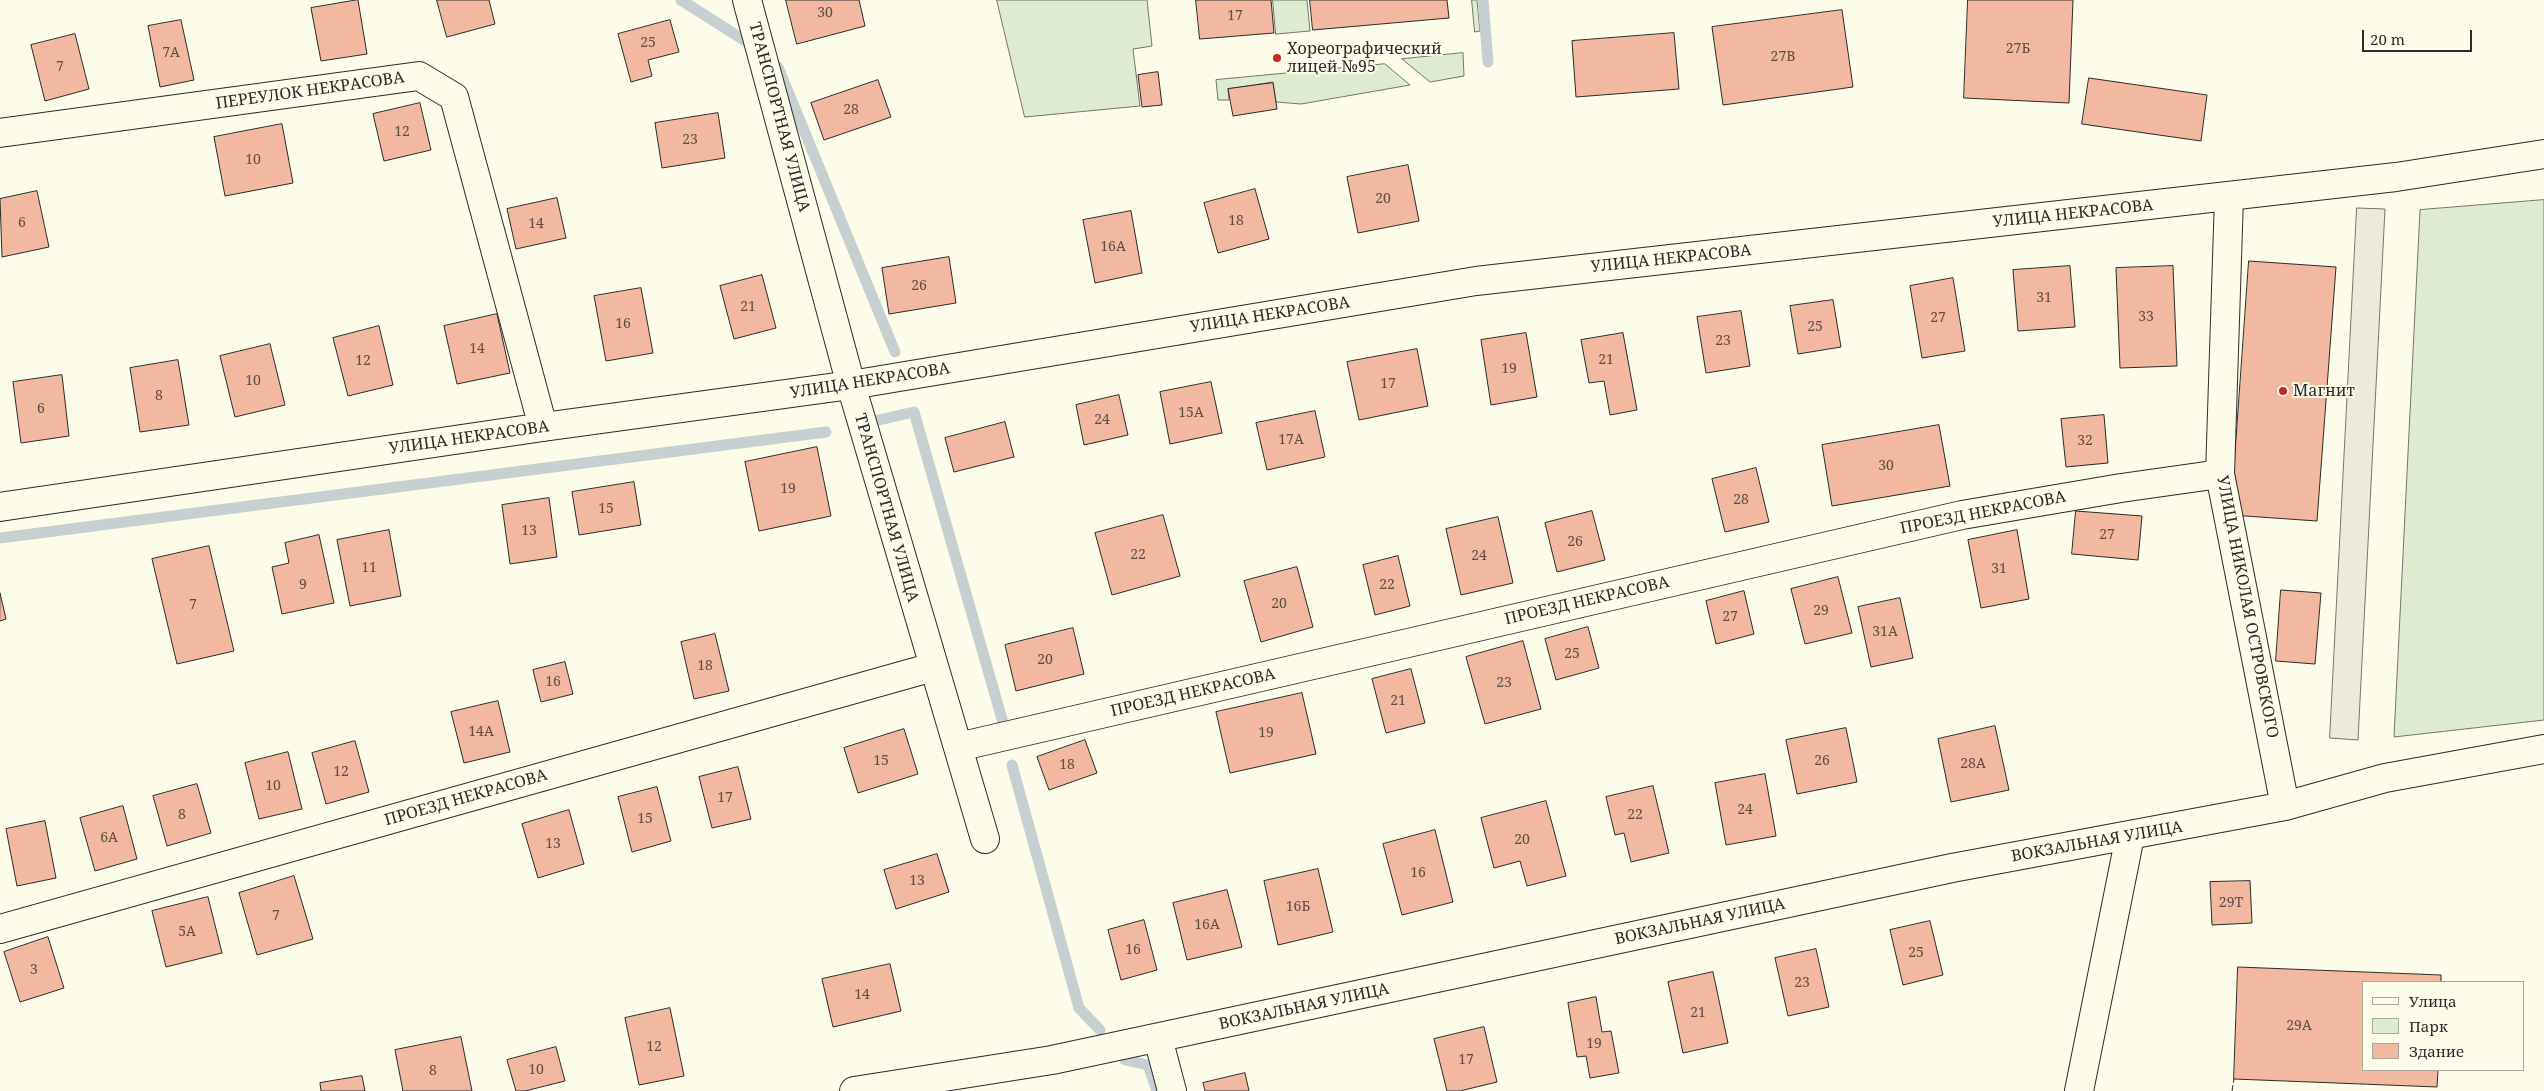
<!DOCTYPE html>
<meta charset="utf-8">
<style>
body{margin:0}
#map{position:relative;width:2544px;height:1091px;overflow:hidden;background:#fdfbea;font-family:"Noto Serif",serif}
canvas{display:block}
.legend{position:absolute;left:2362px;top:981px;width:162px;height:90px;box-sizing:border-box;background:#fdfbea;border:1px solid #a9a89e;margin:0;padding:6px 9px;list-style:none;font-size:15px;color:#2b2b2b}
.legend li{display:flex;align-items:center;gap:10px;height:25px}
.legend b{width:25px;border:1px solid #a9a89e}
.scale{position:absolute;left:2362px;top:30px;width:110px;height:22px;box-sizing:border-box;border:2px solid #2b2b2b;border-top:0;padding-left:6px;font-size:15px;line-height:18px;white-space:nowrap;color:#2b2b2b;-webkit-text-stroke:4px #fdfbea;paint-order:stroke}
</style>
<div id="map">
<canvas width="2544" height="1091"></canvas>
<ul class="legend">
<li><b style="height:6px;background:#fdfbea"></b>Улица</li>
<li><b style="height:14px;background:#deebd1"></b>Парк</li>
<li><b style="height:14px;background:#f2b8a0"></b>Здание</li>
</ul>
<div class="scale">20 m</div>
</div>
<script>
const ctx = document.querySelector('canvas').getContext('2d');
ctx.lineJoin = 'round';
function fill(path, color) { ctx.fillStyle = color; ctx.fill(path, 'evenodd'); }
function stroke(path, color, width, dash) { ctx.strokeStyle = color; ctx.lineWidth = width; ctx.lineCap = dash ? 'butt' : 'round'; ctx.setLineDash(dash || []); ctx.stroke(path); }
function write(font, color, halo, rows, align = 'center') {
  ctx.font = font + ' "Noto Serif",serif'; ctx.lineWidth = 4; ctx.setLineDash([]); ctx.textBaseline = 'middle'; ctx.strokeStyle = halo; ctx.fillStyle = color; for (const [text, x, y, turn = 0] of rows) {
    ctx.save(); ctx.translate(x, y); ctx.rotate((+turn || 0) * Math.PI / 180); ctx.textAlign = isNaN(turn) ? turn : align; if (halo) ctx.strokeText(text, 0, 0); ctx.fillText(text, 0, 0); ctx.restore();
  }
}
const green = new Path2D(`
 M 997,0 L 1147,0 L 1152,46 L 1133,49 L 1140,106 L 1025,117 Z
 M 1273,0 L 1307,0 L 1310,31 L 1276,34 Z
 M 1472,0 L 1477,0 L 1480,31 L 1475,32 Z
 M 1463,53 L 1464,76 L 1430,82 L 1402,59 Z
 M 1385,64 L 1410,85 L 1301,104 L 1276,102 L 1273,82 L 1228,89 L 1229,100 L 1218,100 L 1216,80 Z
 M 2544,200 L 2544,720 L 2394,737 L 2420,210 Z`);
const parking = new Path2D(`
 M 2357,208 L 2385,209 L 2358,740 L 2330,738 Z`);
const stream = new Path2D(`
 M 681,0 L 755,47
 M 1483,0 L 1488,62
 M 778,67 L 895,352
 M 870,422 L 914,412 L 1006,733
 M 0,538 L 826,432
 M 1012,765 L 1079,1008 L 1100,1030
 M 1125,1060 L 1148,1065 L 1157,1091`);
const building = new Path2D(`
 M 358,0 L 367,54 L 321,61 L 311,8 Z
 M 437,0 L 489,0 L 495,24 L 447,37 Z
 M 786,0 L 859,0 L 865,26 L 797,44 Z
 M 1196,0 L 1271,0 L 1274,33 L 1200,39 Z
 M 1310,0 L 1447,0 L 1449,18 L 1313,30 Z
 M 1968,0 L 2073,0 L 2069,103 L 1964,98 Z
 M 1842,10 L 1853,87 L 1723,105 L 1712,27 Z
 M 181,20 L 194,80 L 160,87 L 148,26 Z
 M 670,20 L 679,52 L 648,60 L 652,76 L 631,82 L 618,34 Z
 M 1674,33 L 1679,89 L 1576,97 L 1572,41 Z
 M 75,34 L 89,89 L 45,101 L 31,45 Z
 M 1158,72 L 1162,105 L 1142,107 L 1138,75 Z
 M 2089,78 L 2207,95 L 2201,141 L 2082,124 Z
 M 878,80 L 891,117 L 824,140 L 811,103 Z
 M 1273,83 L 1277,109 L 1233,116 L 1228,89 Z
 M 420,103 L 431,150 L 384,161 L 373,114 Z
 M 718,113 L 725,158 L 662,168 L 655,123 Z
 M 282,124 L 293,183 L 225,196 L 214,137 Z
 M 1408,165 L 1419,221 L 1358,233 L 1347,177 Z
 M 1255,189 L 1269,239 L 1218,253 L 1204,203 Z
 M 37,191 L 49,247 L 2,257 L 0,199 Z
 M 557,198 L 566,238 L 516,249 L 507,209 Z
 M 1131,211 L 1142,273 L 1095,283 L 1083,220 Z
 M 949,257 L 956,303 L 889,314 L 882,268 Z
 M 2249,261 L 2336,267 L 2317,521 L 2231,515 Z
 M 2070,266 L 2075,327 L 2018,331 L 2013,270 Z
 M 2173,266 L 2177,366 L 2120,368 L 2116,268 Z
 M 762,275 L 776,328 L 734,339 L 720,286 Z
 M 1953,278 L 1965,351 L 1922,358 L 1910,286 Z
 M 641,288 L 653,353 L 606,361 L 594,296 Z
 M 1833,300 L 1841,347 L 1798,354 L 1790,306 Z
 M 1741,311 L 1750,366 L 1706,373 L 1697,317 Z
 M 497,314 L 510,373 L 457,384 L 444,326 Z
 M 379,326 L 393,385 L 348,396 L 333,338 Z
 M 1526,333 L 1537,397 L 1491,405 L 1481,340 Z
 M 1623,333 L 1637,410 L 1610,415 L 1604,381 L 1589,383 L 1581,340 Z
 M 270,344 L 285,405 L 235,417 L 220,356 Z
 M 1417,349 L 1428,406 L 1359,420 L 1347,362 Z
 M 178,360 L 189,425 L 140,432 L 130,368 Z
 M 62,375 L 69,436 L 21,443 L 13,382 Z
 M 1211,382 L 1222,433 L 1170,444 L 1160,392 Z
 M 1119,395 L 1128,435 L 1084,445 L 1076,405 Z
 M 1315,411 L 1325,457 L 1267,470 L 1256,423 Z
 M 2104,415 L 2108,463 L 2066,467 L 2061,419 Z
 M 1005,422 L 1014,457 L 954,472 L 945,438 Z
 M 1939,425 L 1950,486 L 1832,506 L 1822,445 Z
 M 817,447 L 831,516 L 759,531 L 745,462 Z
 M 1756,468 L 1769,522 L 1725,532 L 1712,479 Z
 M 634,482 L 641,525 L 579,535 L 572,492 Z
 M 549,498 L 557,557 L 510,564 L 502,505 Z
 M 1592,511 L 1605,560 L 1557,572 L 1545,523 Z
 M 2076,511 L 2142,516 L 2138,560 L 2072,554 Z
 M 1163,515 L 1180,576 L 1112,595 L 1095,533 Z
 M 1498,517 L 1513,583 L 1461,595 L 1446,529 Z
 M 389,530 L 401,596 L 350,606 L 337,540 Z
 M 2017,530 L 2029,599 L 1981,608 L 1968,540 Z
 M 319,535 L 334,603 L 282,614 L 272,567 L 289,563 L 285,543 Z
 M 209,546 L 234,651 L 177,664 L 152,559 Z
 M 1398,556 L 1410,606 L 1375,615 L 1363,565 Z
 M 1297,567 L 1313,627 L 1261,642 L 1244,581 Z
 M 1838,577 L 1852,633 L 1805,644 L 1791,589 Z
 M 2281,590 L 2321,593 L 2315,664 L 2276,661 Z
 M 1744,591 L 1754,634 L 1716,644 L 1706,601 Z
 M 0,593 L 6,619 L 0,621 Z
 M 1900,598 L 1913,658 L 1871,667 L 1858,607 Z
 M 1588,627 L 1599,668 L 1556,680 L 1545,639 Z
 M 1073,628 L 1084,674 L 1016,691 L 1005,645 Z
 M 715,634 L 729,691 L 694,699 L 681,642 Z
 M 1523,641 L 1541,709 L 1485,724 L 1466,657 Z
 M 565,662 L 573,694 L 541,702 L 533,670 Z
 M 1411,669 L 1425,723 L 1386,733 L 1372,679 Z
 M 1302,693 L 1316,754 L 1230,773 L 1216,712 Z
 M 498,701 L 510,752 L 464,763 L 451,712 Z
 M 1995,726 L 2009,790 L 1951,802 L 1938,739 Z
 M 1846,728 L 1857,782 L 1797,794 L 1786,740 Z
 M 904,729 L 918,774 L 858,793 L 844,748 Z
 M 1085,740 L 1097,773 L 1049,790 L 1037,757 Z
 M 355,741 L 369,792 L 326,804 L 312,753 Z
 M 288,752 L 302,809 L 259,819 L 245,763 Z
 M 738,767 L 751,819 L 712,828 L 699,777 Z
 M 1765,774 L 1776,836 L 1726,845 L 1715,783 Z
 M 197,784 L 211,833 L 167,846 L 153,796 Z
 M 1653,786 L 1669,853 L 1631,862 L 1624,833 L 1615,835 L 1606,797 Z
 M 657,787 L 671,841 L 632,852 L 618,797 Z
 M 1546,801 L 1566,876 L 1527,886 L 1520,861 L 1494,868 L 1481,818 Z
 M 123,806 L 137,859 L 95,871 L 80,818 Z
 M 569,810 L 584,864 L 538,878 L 522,824 Z
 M 45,821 L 56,878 L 17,886 L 6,829 Z
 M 1435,830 L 1453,902 L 1402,915 L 1383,844 Z
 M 937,854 L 949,892 L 896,909 L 884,870 Z
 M 1318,869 L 1333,932 L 1278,945 L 1264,881 Z
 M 294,876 L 313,939 L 257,955 L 239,893 Z
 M 2250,881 L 2252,923 L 2212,925 L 2210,882 Z
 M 1227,890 L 1242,947 L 1187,960 L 1173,903 Z
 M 208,897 L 222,953 L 166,967 L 152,911 Z
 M 1144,920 L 1157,970 L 1121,980 L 1108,930 Z
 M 1930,921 L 1943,975 L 1903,985 L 1890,930 Z
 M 48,937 L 64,988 L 20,1002 L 4,952 Z
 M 1816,949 L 1829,1007 L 1788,1016 L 1775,958 Z
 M 890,964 L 901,1011 L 833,1027 L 822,979 Z
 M 2238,967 L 2441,975 L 2441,982 L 2363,982 L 2363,1070 L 2438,1070 L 2437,1087 L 2234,1079 Z
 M 1713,972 L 1728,1043 L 1683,1053 L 1668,982 Z
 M 1596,997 L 1602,1032 L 1611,1031 L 1619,1073 L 1590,1078 L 1586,1056 L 1577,1057 L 1568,1003 Z
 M 670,1008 L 684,1076 L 639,1085 L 625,1018 Z
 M 1484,1027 L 1497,1082 L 1460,1091 L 1447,1091 L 1434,1039 Z
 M 461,1037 L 472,1091 L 403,1091 L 395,1050 Z
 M 556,1047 L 565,1081 L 525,1091 L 516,1091 L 507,1060 Z
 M 1245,1073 L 1249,1091 L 1205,1091 L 1203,1083 Z
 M 362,1076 L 365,1091 L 321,1091 L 320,1083 Z`);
const minor = new Path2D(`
 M 747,0 L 851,385 L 985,839
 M 0,133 L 419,76 L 454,97 L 543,427
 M 2229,197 L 2220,474 L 2285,806
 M 0,507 L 543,427 L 851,385 L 1476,281 L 2396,177 L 2544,154
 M 958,747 L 1962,515 L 2121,488 L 2220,474
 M 0,929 L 933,667
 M 1158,1038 L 1172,1091
 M 854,1091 L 1052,1060 L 1952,868 L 2285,806 L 2385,778 L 2544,749
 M 2079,1091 L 2130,836`);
const fence = new Path2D(`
 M 2232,1091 L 2234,1079`);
const markers = [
 [1277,58,5,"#c62828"],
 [2283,391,5,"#c62828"]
];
const numberNames = [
 ["30",825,13],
 ["17",1235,16],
 ["25",648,43],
 ["27Б",2018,49],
 ["7А",171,53],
 ["27В",1783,57],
 ["7",60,67],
 ["28",851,110],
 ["12",402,132],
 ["23",690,140],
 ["10",253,160],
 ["20",1383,199],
 ["18",1236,221],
 ["6",22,223],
 ["14",536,224],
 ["16А",1113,247],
 ["26",919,286],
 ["31",2044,298],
 ["21",748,307],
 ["33",2146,317],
 ["27",1938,318],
 ["16",623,324],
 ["25",1815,327],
 ["23",1723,341],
 ["14",477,349],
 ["21",1606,360],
 ["12",363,361],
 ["19",1509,369],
 ["10",253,381],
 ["17",1388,384],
 ["8",159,396],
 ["6",41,409],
 ["15А",1191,413],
 ["24",1102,420],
 ["17А",1291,440],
 ["32",2085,441],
 ["30",1886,466],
 ["19",788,489],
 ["28",1741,500],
 ["15",606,509],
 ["13",529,531],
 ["27",2107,535],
 ["26",1575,542],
 ["22",1138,555],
 ["24",1479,556],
 ["11",369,568],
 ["31",1999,569],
 ["9",303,585],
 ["22",1387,585],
 ["20",1279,604],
 ["7",193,605],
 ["29",1821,611],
 ["27",1730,617],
 ["31А",1885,632],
 ["25",1572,654],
 ["20",1045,660],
 ["18",705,666],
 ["16",553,682],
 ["23",1504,683],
 ["21",1398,701],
 ["14А",481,732],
 ["19",1266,733],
 ["15",881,761],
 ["26",1822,761],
 ["28А",1973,764],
 ["18",1067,765],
 ["12",341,772],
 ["10",273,786],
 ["17",725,798],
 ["24",1745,810],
 ["8",182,815],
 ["22",1635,815],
 ["15",645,819],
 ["6А",109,838],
 ["20",1522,840],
 ["13",553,844],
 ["16",1418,873],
 ["13",917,881],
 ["29Т",2231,903],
 ["16Б",1298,907],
 ["7",276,916],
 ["16А",1207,925],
 ["5А",187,932],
 ["16",1133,950],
 ["25",1916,953],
 ["3",34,970],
 ["23",1802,983],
 ["14",862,995],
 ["21",1698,1013],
 ["29А",2299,1026],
 ["19",1594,1044],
 ["12",654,1047],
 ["17",1466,1060],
 ["10",536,1070],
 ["8",433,1071]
];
const poiNames = [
 ["Хореографический",1287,49],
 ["лицей №95",1287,67],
 ["Магнит",2293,391]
];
const streetNames = [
 ["ПЕРЕУЛОК НЕКРАСОВА",310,91,-8],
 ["ТРАНСПОРТНАЯ УЛИЦА",779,117,75],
 ["УЛИЦА НЕКРАСОВА",2073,214,-6],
 ["УЛИЦА НЕКРАСОВА",1671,259,-6],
 ["УЛИЦА НЕКРАСОВА",1270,315,-9],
 ["УЛИЦА НЕКРАСОВА",870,381,-9],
 ["УЛИЦА НЕКРАСОВА",469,438,-8],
 ["ТРАНСПОРТНАЯ УЛИЦА",886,508,74],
 ["ПРОЕЗД НЕКРАСОВА",1983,513,-11],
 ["ПРОЕЗД НЕКРАСОВА",1587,601,-13],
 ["УЛИЦА НИКОЛАЯ ОСТРОВСКОГО",2247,607,79],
 ["ПРОЕЗД НЕКРАСОВА",1193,693,-13],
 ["ПРОЕЗД НЕКРАСОВА",466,798,-16],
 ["ВОКЗАЛЬНАЯ УЛИЦА",2097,842,-10],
 ["ВОКЗАЛЬНАЯ УЛИЦА",1700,922,-12],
 ["ВОКЗАЛЬНАЯ УЛИЦА",1304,1007,-12]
];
fill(green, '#deebd1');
stroke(green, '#74746e', 1);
fill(parking, '#eceadb');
stroke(parking, '#74746e', 1);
stroke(stream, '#c7d0d0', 11);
fill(building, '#f2b8a0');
stroke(building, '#2b2b2b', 1);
stroke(minor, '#2b2b2b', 30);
stroke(minor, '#fdfbea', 28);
stroke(fence, '#2b2b2b', 1, [6, 2.5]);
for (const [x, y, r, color] of markers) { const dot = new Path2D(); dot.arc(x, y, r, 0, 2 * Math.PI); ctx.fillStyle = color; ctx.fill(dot); stroke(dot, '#fdfbea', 2); }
write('14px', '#5d4e48', null, numberNames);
write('16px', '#2b2b2b', '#fdfbea', poiNames, 'left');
write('16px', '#2b2b2b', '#fdfbea', streetNames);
</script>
